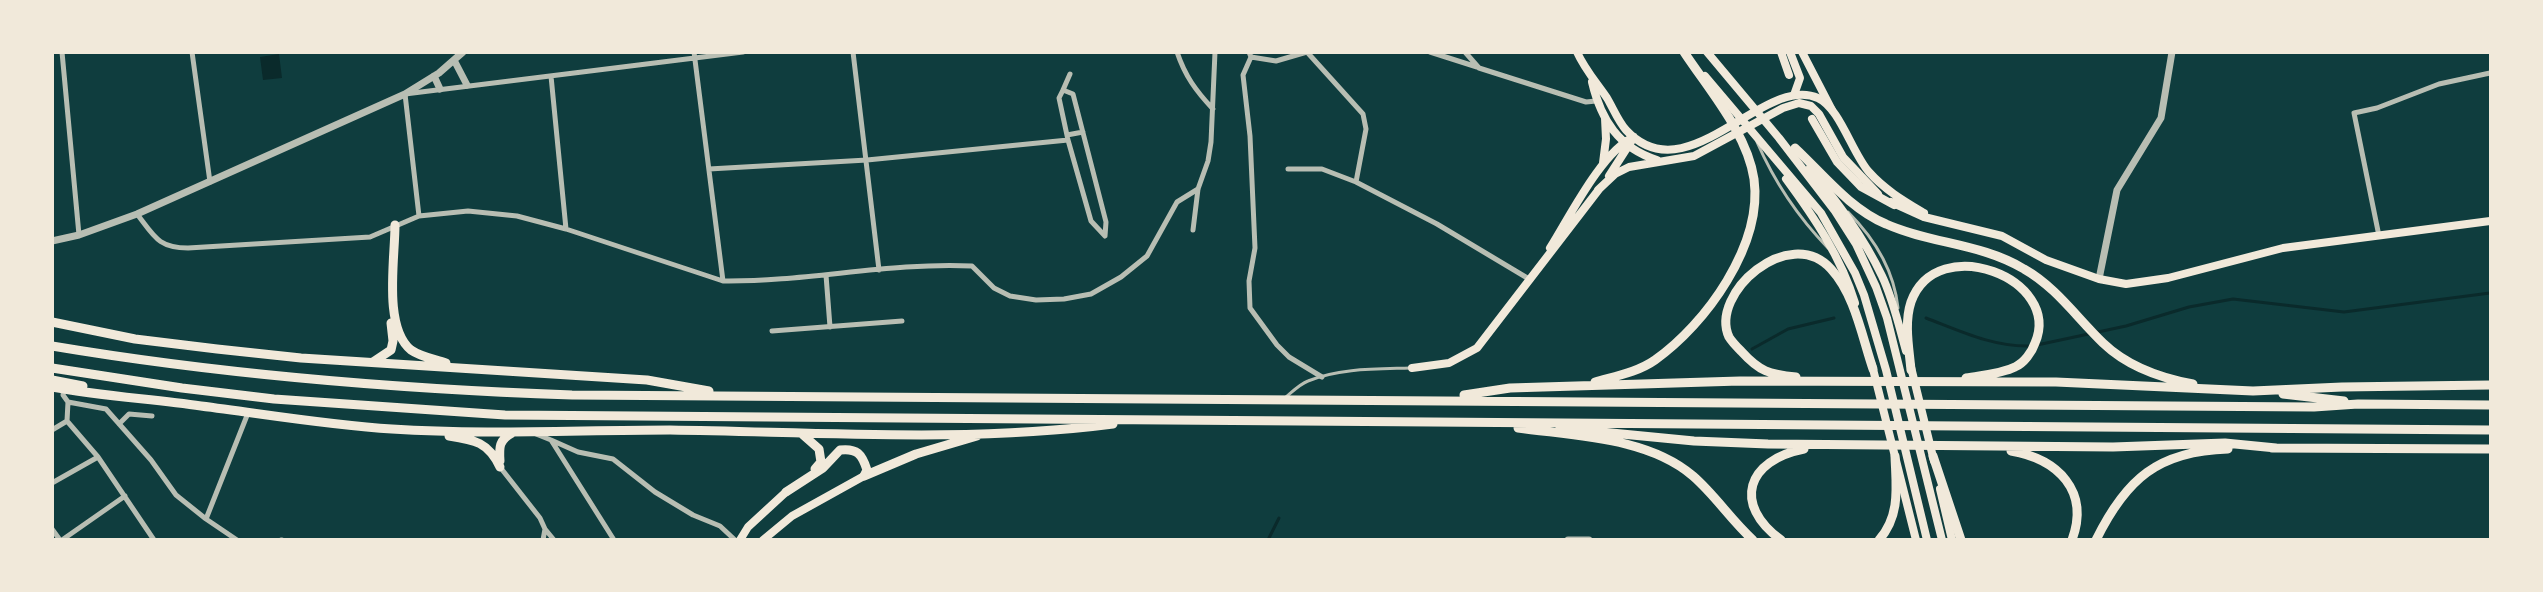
<!DOCTYPE html>
<style>
body{margin:0}
#map{position:relative;width:2543px;height:592px;overflow:hidden;background:#0f3d3e;font-family:"DejaVu Sans",sans-serif}
canvas{display:block}
.frame{position:absolute;inset:0;border:54px solid #f1e9da;pointer-events:none}
</style>
<div id="map">
<canvas width="2543" height="592"></canvas>
<div class="frame"></div>
</div>
<script>
const ctx = document.querySelector('canvas').getContext('2d');
ctx.lineJoin = 'round';
function fill(path, color) { ctx.fillStyle = color; ctx.fill(path, 'evenodd'); }
function stroke(path, color, width, dash) { ctx.strokeStyle = color; ctx.lineWidth = width; ctx.lineCap = dash ? 'butt' : 'round'; ctx.setLineDash(dash || []); ctx.stroke(path); }
const water = new Path2D(`
 M 279,54 L 282,78 L 263,80 L 260,57 Z`);
const stream = new Path2D(`
 M 1926,318 C 1960,331 1993,347 2030,346
 M 2037,345 L 2126,326 L 2189,307 L 2233,299 L 2344,312 L 2490,293
 M 1752,349 L 1788,329 L 1834,318
 M 1268,540 L 1279,518`);
const service = new Path2D(`
 M 1757,142 C 1774,181 1798,217 1828,248
 M 1848,212 C 1874,238 1894,270 1898,308
 M 1286,397 C 1292,392 1300,384 1308,381 C 1339,368 1377,369 1410,368`);
const minor = new Path2D(`
 M 62,52 L 79,235
 M 192,52 L 210,182
 M 694,52 L 723,281
 M 853,52 L 879,270
 M 1177,52 C 1185,76 1196,91 1213,109
 M 1249,52 L 1251,57 L 1276,61 L 1307,52
 M 1307,52 L 1363,114 L 1366,129 L 1356,182
 M 1430,52 L 1477,67
 M 1465,52 L 1479,68 L 1586,102 L 1596,101
 M 1251,57 L 1243,75 L 1250,136 L 1255,248 L 1249,281 L 1250,308 L 1277,345 L 1289,357 L 1322,377
 M 551,76 L 566,229
 M 1063,90 L 1070,74
 M 1067,135 L 1083,132
 M 709,169 L 867,160 L 1068,140 L 1091,221 L 1105,236 L 1106,222 L 1073,94 L 1063,90 L 1059,98 L 1068,140
 M 1288,169 L 1322,169 L 1356,182 L 1437,224 L 1529,279
 M 137,214 C 154,236 158,248 188,248 L 370,237 L 419,216 L 468,211 L 517,216 L 566,229 L 723,281 C 807,282 889,262 972,266 L 994,288 L 1010,296 L 1036,300 L 1064,299 L 1091,294 L 1121,277 L 1147,256 L 1177,202 L 1198,189
 M 419,216 L 405,94 L 743,52
 M 1193,230 L 1198,189 L 1208,161 L 1211,142 L 1215,52
 M 2379,236 L 2354,113 L 2377,108 L 2439,84 L 2490,73
 M 826,275 L 830,327
 M 772,331 L 902,321
 M 64,389 L 63,395 L 68,402 L 67,421 L 98,457 L 154,540
 M 68,402 L 106,409 L 151,460 L 176,495 L 206,519 L 237,540
 M 119,424 L 129,414 L 152,416
 M 52,430 L 67,421
 M 536,434 L 551,440 L 614,540
 M 551,440 L 578,452 L 613,459 L 655,492 L 693,515 L 720,526 L 735,540
 M 500,467 L 540,518 L 545,529 L 543,540
 M 52,483 L 98,457
 M 206,519 L 248,413
 M 52,529 L 60,540
 M 545,529 L 554,540
 M 62,540 L 125,496
 M 281,540 L 282,540`);
const tertiary = new Path2D(`
 M 454,60 L 467,85
 M 434,76 L 440,89
 M 52,241 L 79,235 L 137,214 L 405,94 L 439,73 L 463,52
 M 2099,279 L 2117,190 L 2161,118 L 2172,52
 M 1568,540 L 1589,540`);
const secondary = new Path2D(`
 M 1577,52 C 1585,70 1597,83 1607,98 C 1613,108 1618,121 1626,130 C 1687,196 1764,73 1818,98 C 1840,108 1852,153 1869,172 C 1885,190 1904,201 1924,213
 M 1592,82 C 1601,120 1619,148 1657,160
 M 1603,163 L 1606,139 L 1605,118
 M 1609,176 L 1634,137
 M 1598,190 L 1615,174 L 1629,167 L 1694,156 L 1783,108 L 1799,103 L 1811,106 L 1819,114 L 1843,157 L 1878,194
 M 1891,202 L 1924,217 L 2002,236 L 2046,260 L 2099,279 L 2126,284 L 2168,278 L 2283,248 L 2490,221
 M 1550,248 C 1569,218 1602,151 1634,137
 M 1412,368 L 1449,363 L 1477,348 L 1600,188
 M 740,540 L 748,527 L 786,492
 M 763,540 L 792,516 L 864,476`);
const primary = new Path2D(`
 M 1707,52 L 1779,138 L 1835,211 L 1856,244 L 1876,287 L 1887,318 L 1942,540
 M 1781,52 L 1789,75
 M 1790,52 L 1800,78 L 1794,95
 M 1802,52 L 1832,110
 M 1705,76 L 1821,213 L 1855,273 L 1864,295 L 1886,370 L 1927,540
 M 1812,119 L 1837,162 L 1861,187 L 1894,205
 M 1810,168 C 1837,202 1863,236 1882,276 C 1893,299 1899,326 1906,351
 M 1786,179 C 1814,217 1841,257 1855,303
 M 1910,363 L 1934,461
 M 1872,365 L 1916,540
 M 1940,489 L 1952,540`);
const trunk = new Path2D(`
 M 1795,148 C 1823,174 1850,209 1886,224 C 1931,244 1981,243 2024,269 C 2056,287 2077,318 2103,343 C 2128,367 2160,378 2193,384
 M 395,225 C 395,259 383,327 411,350 C 421,357 434,359 446,363
 M 52,322 L 135,339 L 217,349 L 301,358 L 647,380 L 709,391
 M 52,346 C 225,375 397,389 572,395 L 2314,407 L 2358,404 L 2490,405
 M 373,362 L 391,350 L 393,341 L 391,323
 M 52,368 L 182,388 L 274,399 L 505,415 L 2490,430
 M 1911,370 C 1909,348 1904,323 1911,302 C 1937,230 2063,279 2035,343 C 2032,352 2024,363 2015,367 C 2001,374 1982,375 1966,378
 M 1796,377 C 1769,374 1760,372 1741,351 C 1737,347 1732,342 1729,337 C 1709,294 1789,223 1831,269 C 1855,295 1862,337 1873,369
 M 52,380 L 83,386
 M 1595,382 C 1616,376 1638,372 1655,360 C 1706,324 1763,245 1754,179 C 1747,133 1709,90 1684,52
 M 52,387 C 101,396 152,399 201,406 C 264,414 328,425 392,429 C 484,435 577,430 670,430 C 816,432 967,443 1113,424
 M 2283,394 L 2344,401
 M 1464,395 L 1510,388 L 1740,381 L 2056,382 L 2253,391 L 2342,387 L 2490,385
 M 1518,428 C 1574,436 1648,437 1693,476 C 1715,495 1731,520 1753,540
 M 1560,428 L 1694,441 L 1768,444 L 2113,447 L 2225,443 L 2276,448
 M 802,434 L 819,449 L 821,462 L 815,469
 M 449,436 C 475,440 488,442 500,467
 M 2272,448 L 2490,449
 M 2011,451 C 2058,459 2090,491 2072,540
 M 1933,456 L 1961,540
 M 500,461 C 499,447 499,440 512,433
 M 864,476 L 916,454 L 977,436
 M 786,492 L 823,468 L 840,450 C 857,448 862,454 867,470 L 864,476
 M 1781,540 C 1732,504 1747,460 1804,449
 M 1879,540 C 1901,515 1896,486 1895,456
 M 2096,540 C 2126,479 2158,451 2228,449`);
fill(water, '#0a2a2b');
stroke(stream, '#0a2a2b', 3);
stroke(service, '#b8beb3', 3);
stroke(minor, '#b8beb3', 5);
stroke(tertiary, '#b8beb3', 7);
stroke(secondary, '#f1e9da', 8);
stroke(primary, '#f1e9da', 8);
stroke(trunk, '#f1e9da', 9);
</script>
